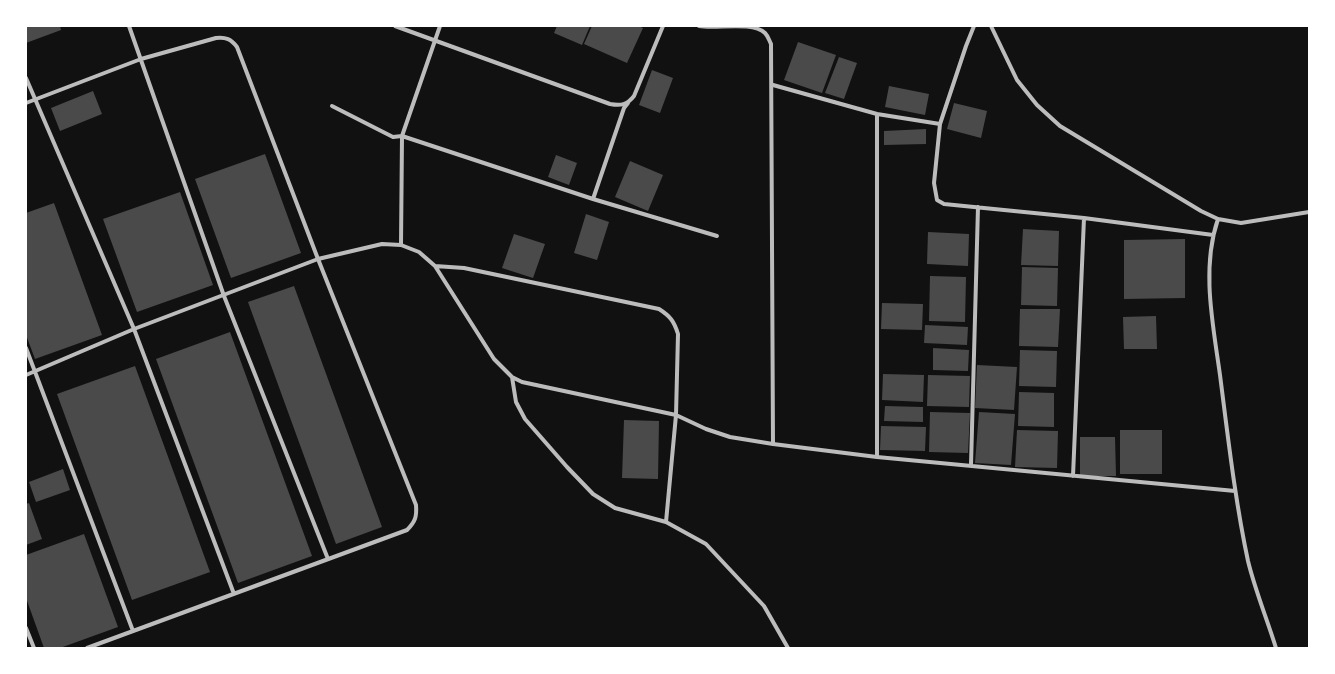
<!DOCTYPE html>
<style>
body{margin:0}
#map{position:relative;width:1335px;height:674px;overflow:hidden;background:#111;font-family:Quicksand,sans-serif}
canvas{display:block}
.frame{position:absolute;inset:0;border:27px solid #fff;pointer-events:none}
</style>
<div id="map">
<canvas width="1335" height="674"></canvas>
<div class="frame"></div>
</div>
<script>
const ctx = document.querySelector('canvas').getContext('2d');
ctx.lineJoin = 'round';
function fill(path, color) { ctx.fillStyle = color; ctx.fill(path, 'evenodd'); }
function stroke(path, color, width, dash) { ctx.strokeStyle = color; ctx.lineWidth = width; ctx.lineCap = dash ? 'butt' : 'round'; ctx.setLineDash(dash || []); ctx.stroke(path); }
const building = new Path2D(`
 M 26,26 L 60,26 L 61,30 L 26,43 Z
 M 557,26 L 590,26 L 582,45 L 554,33 Z
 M 592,26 L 638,26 L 643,28 L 627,63 L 584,44 Z
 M 798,42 L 836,55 L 822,93 L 784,80 Z
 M 839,57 L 857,63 L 844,99 L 825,93 Z
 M 652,70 L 673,78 L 660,113 L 639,105 Z
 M 889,86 L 929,94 L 925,115 L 885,107 Z
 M 93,91 L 102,114 L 60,131 L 51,108 Z
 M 954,103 L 987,111 L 981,138 L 947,129 Z
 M 926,129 L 926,144 L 884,145 L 884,131 Z
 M 265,154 L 301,253 L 231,278 L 195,179 Z
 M 556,155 L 577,163 L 569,185 L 548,177 Z
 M 630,161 L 663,175 L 648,211 L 615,197 Z
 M 180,192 L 213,285 L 137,312 L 103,219 Z
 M 54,203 L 102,335 L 35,359 L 26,335 L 26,213 Z
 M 586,214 L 609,222 L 597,260 L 574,253 Z
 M 1023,229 L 1059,231 L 1058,266 L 1021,265 Z
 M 928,232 L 969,234 L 968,266 L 927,264 Z
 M 514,234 L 545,244 L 533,278 L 502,268 Z
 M 1185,239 L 1185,298 L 1124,299 L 1124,240 Z
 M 1022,267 L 1058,268 L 1057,306 L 1021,305 Z
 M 930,276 L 966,277 L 965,322 L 929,321 Z
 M 294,286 L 382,527 L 336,544 L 248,302 Z
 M 882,303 L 923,304 L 922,330 L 881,329 Z
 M 1020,309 L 1060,309 L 1058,347 L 1019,346 Z
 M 1156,316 L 1157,349 L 1124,349 L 1123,317 Z
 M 925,325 L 968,327 L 967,345 L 924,343 Z
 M 230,332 L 312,556 L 238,583 L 156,359 Z
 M 933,348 L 969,350 L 968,371 L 933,370 Z
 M 1020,350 L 1057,351 L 1056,387 L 1019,386 Z
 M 977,365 L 1017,367 L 1014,410 L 975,408 Z
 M 135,366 L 210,572 L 132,600 L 57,394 Z
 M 883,374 L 924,375 L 923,402 L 882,400 Z
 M 928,375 L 970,376 L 969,407 L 927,406 Z
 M 1019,392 L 1054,393 L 1054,427 L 1018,426 Z
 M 885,406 L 923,407 L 923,422 L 884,421 Z
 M 930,412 L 970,413 L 968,453 L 929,452 Z
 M 979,412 L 1015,414 L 1011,465 L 975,463 Z
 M 624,420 L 659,421 L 658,479 L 622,478 Z
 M 881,426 L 926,427 L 925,451 L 880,450 Z
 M 1017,430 L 1058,431 L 1057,468 L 1015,467 Z
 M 1120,430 L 1162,430 L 1162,474 L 1120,474 Z
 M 1080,437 L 1115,437 L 1116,476 L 1080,476 Z
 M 63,469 L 70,490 L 36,502 L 29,482 Z
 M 29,503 L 42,539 L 26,545 L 26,504 Z
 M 84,534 L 118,627 L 60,648 L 44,648 L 26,598 L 26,555 Z`);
const minor = new Path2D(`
 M 129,26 L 224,296 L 328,559
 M 395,26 L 610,104 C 621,106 627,105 634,96 L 663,26
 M 699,26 C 717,29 752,21 765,33 C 768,36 769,40 771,44 L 773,444
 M 974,26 L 966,46 L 940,124 L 934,183 L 937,200 L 944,204 L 1084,218 L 1213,235
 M 991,26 L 1017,80 L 1037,105 L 1060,126 L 1201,211 L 1218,219 L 1241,223 L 1309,212
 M 26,78 L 134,329 L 234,594
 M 773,85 L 877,114 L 940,124
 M 26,103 L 141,59 L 216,38 C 226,37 231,39 237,47 L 318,259 L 416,505 C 417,517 415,522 407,530 L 87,648
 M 332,106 L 393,137 L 402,136 L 593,199 L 717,236
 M 593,199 L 624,108 L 628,103
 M 1218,219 C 1201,269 1213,324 1220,375 C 1228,437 1235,500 1248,561 C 1255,590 1267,619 1276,648
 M 401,245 L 402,136 L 440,26
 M 435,266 L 464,268 L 659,309 C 670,316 674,321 678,334 L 676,415 L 666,522
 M 26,348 L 133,631
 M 26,375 L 134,329 L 318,259 L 382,244 L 401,245 L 419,252 L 435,266 L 494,359 L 512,377 L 522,382 L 676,415 L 706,429 L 730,437 L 773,444 L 877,457 L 1235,491
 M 512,377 L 516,402 L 525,419 L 567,467 L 593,494 L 615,508 L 666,522 L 706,544 L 764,606 L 788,648
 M 877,457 L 877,114
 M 971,465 L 978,207
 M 1073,476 L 1084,218
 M 26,628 L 34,648`);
fill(building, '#4a4a4a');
stroke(minor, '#bcbcbc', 4);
</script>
